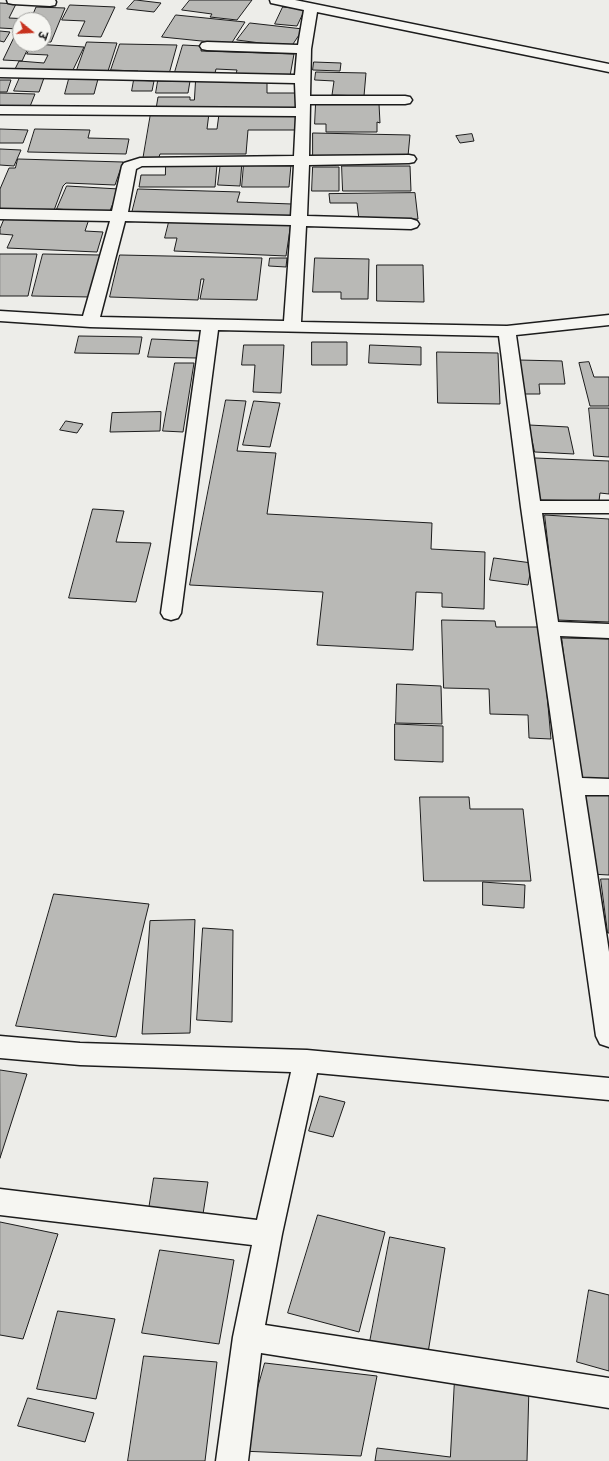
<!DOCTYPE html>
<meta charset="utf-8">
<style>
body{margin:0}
#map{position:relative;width:609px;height:1461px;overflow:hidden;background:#edede9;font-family:Caveat,"Playpen Sans Deva",sans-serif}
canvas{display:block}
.north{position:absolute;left:12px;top:12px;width:40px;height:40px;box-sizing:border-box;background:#f6f6f2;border:1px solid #9f9f9c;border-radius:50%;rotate:108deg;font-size:11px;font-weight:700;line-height:16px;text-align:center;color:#1c1c1c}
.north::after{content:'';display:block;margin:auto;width:14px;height:18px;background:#c8321e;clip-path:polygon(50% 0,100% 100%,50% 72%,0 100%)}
</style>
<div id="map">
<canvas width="609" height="1461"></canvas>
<div class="north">उ</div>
</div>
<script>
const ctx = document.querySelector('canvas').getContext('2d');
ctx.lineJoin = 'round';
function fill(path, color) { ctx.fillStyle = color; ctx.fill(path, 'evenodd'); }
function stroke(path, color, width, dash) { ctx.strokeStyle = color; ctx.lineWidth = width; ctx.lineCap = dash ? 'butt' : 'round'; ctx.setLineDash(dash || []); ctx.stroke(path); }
const building = new Path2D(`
 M 135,0 L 136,0 L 161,3 L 154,12 L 127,9 Z
 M 190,0 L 252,0 L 237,20 L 210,17 L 212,14 L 182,10 Z
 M 0,3 L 16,4 L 9,18 L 31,19 L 36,7 L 65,8 L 51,42 L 44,42 L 44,20 L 20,20 L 20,44 L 30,44 L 22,61 L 3,60 L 18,29 L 0,28 Z
 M 70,5 L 115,7 L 101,37 L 78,36 L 85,21 L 62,20 Z
 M 283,7 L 305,9 L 297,26 L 275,24 Z
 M 176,15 L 245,22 L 231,44 L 162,37 Z
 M 250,23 L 303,29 L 291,47 L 237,40 Z
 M 0,31 L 10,32 L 4,42 L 0,41 Z
 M 87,42 L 117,43 L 108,71 L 77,70 Z
 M 33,44 L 84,47 L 72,72 L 15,69 L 19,61 L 44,63 L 48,55 L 27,54 Z
 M 120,44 L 177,45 L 169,74 L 137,73 L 138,71 L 111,70 Z
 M 183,45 L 202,46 L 201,51 L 294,54 L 290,76 L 236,74 L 237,70 L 216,69 L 215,73 L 175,72 Z
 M 314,62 L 341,63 L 340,71 L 313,70 Z
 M 316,72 L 366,73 L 364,96 L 332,95 L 334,81 L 315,80 Z
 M 21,75 L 45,75 L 39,92 L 14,91 Z
 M 69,79 L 98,79 L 94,94 L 65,94 Z
 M 0,80 L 11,80 L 7,92 L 0,92 Z
 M 134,80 L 154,81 L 152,91 L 132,91 Z
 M 196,80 L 267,80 L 267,93 L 299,93 L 299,109 L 156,109 L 158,97 L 190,97 L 190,100 L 194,100 Z
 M 158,81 L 190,81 L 188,93 L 156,93 Z
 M 0,93 L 35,94 L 29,109 L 0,108 Z
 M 316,103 L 379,104 L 380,123 L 377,122 L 377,132 L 326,132 L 326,124 L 315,124 Z
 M 151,113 L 209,113 L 207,129 L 217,129 L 219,114 L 299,115 L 298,130 L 248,130 L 246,154 L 160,154 L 158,160 L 143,160 Z
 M 0,129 L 28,130 L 23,143 L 0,143 Z
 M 35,129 L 90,130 L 88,138 L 129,139 L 126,154 L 28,152 Z
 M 313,133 L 410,135 L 408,156 L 313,156 Z
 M 472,134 L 474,141 L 460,143 L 456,136 Z
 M 0,149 L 21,150 L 14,166 L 0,165 Z
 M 18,159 L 123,162 L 115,185 L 66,183 L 63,186 L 53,213 L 0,211 L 0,189 L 9,168 L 15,168 Z
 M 221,162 L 242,162 L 240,186 L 218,185 Z
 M 244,164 L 291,165 L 289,187 L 242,187 Z
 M 166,165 L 217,165 L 215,187 L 139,187 L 141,175 L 165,175 Z
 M 342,166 L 410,166 L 411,191 L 343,191 Z
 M 313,167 L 339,167 L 339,191 L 312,191 Z
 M 67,186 L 119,189 L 109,213 L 57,209 Z
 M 138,189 L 240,192 L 237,202 L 292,204 L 290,218 L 132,213 Z
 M 415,193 L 418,219 L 359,220 L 357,203 L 330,203 L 329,194 Z
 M 6,215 L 89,219 L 85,231 L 103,232 L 97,252 L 7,248 L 13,235 L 0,234 L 0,229 Z
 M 170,218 L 291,223 L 286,256 L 174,251 L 177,238 L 165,238 Z
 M 0,254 L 37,254 L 28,296 L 0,296 Z
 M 43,254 L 100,255 L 91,297 L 32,296 Z
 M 120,255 L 262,258 L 257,300 L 200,299 L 204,279 L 201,279 L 198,300 L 110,297 Z
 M 270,258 L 287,258 L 286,267 L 269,266 Z
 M 315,258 L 369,259 L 368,299 L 341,299 L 341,292 L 313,292 Z
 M 377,265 L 423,265 L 424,302 L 377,301 Z
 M 79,336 L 142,337 L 139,354 L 75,353 Z
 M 152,339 L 200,341 L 197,358 L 148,357 Z
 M 312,342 L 347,342 L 347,365 L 312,365 Z
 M 244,345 L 284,345 L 281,393 L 253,392 L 255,365 L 242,365 Z
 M 370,345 L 421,347 L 421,365 L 369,363 Z
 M 437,352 L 498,353 L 500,404 L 438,403 Z
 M 518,360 L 562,361 L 565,384 L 539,384 L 540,394 L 524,394 L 523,380 Z
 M 589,362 L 594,377 L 609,377 L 609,406 L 590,406 L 579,363 Z
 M 175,363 L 194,363 L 183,432 L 163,431 Z
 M 226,400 L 246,401 L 237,451 L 276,453 L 267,514 L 432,523 L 431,549 L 485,552 L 484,609 L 442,607 L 442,593 L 416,592 L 413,650 L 317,645 L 323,592 L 190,585 Z
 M 254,401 L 280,403 L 270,447 L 243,445 Z
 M 589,408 L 609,408 L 609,457 L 594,456 Z
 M 161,412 L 160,431 L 110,432 L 112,413 Z
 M 66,421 L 83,424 L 77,433 L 60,430 Z
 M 529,425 L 568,427 L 574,454 L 535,452 Z
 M 535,458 L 609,461 L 609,494 L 600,493 L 599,501 L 536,500 Z
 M 93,509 L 124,511 L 116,542 L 151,543 L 136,602 L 69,598 Z
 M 545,515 L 609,519 L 609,622 L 557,620 Z
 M 494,558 L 532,563 L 528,585 L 490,580 Z
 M 442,620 L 495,621 L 496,627 L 541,627 L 551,739 L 529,738 L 528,715 L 490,714 L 489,689 L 444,688 Z
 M 562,638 L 609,639 L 609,779 L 579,778 Z
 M 397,684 L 441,686 L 442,724 L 396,723 Z
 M 395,724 L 443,726 L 443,762 L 395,760 Z
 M 585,793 L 609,794 L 609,875 L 590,874 Z
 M 420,797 L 469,797 L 470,809 L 523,809 L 531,881 L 424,881 Z
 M 601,879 L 609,879 L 609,933 L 608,933 Z
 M 483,882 L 525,885 L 524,908 L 483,905 Z
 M 54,894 L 149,904 L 116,1037 L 16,1026 Z
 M 195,920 L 190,1033 L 142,1034 L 150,921 Z
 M 203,928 L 233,930 L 232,1022 L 197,1020 Z
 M 0,1070 L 27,1074 L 0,1158 Z
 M 320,1096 L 345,1102 L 333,1137 L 309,1131 Z
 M 154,1178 L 208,1182 L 203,1214 L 149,1209 Z
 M 318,1215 L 385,1232 L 359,1332 L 288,1313 Z
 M 0,1222 L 58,1234 L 23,1339 L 0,1335 Z
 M 390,1237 L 445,1248 L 427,1359 L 369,1347 Z
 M 160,1250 L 234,1260 L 219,1344 L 142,1333 Z
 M 589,1290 L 609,1295 L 609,1371 L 577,1362 Z
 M 58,1311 L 115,1319 L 96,1399 L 37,1389 Z
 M 144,1356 L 217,1362 L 205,1461 L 128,1461 Z
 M 265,1363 L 377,1376 L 361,1456 L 240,1451 Z
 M 455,1378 L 529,1386 L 527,1461 L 375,1461 L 377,1448 L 450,1457 Z
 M 28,1398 L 94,1413 L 85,1442 L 18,1426 Z`);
const street = new Path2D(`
 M 7,0 L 55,0 L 56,2 L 55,5 L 50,6 L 13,4 L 8,3 Z
 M 270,0 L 295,0 L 609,64 L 609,72 L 317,12 L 311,49 L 310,96 L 405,96 L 410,97 L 412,100 L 410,103 L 405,104 L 310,104 L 309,156 L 409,155 L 414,156 L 416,159 L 414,162 L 409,163 L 309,165 L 307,216 L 411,219 L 417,221 L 419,224 L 417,227 L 411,229 L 306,226 L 301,322 L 507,326 L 609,315 L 609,325 L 516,335 L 540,501 L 609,501 L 609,513 L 542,513 L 558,622 L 609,624 L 609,638 L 560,636 L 582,778 L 609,779 L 609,795 L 585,795 L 609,952 L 609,1047 L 600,1044 L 596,1036 L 521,507 L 499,336 L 218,330 L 181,613 L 178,618 L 171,620 L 164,618 L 161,613 L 201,330 L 90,327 L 0,321 L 0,311 L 83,316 L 110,221 L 0,219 L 0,209 L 112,211 L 122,166 L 124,163 L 140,158 L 294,156 L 296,116 L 0,114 L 0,106 L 296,108 L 295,83 L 0,77 L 0,69 L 295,75 L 297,53 L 207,50 L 202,49 L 200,46 L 202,43 L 207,42 L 298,45 L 304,10 L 271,3 ZM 294,165 L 291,216 L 128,212 L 136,169 L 142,166 ZM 125,221 L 291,225 L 284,321 L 100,317 Z
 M 0,1036 L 80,1043 L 307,1050 L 609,1078 L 609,1100 L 317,1073 L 282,1234 L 265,1325 L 609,1378 L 609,1408 L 261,1353 L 248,1461 L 216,1461 L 233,1337 L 252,1245 L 0,1215 L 0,1189 L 257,1220 L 291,1072 L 80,1065 L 0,1058 Z`);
fill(building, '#b9b9b6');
stroke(building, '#1c1c1c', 1);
stroke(street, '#1c1c1c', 3);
fill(street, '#f6f6f2');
</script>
